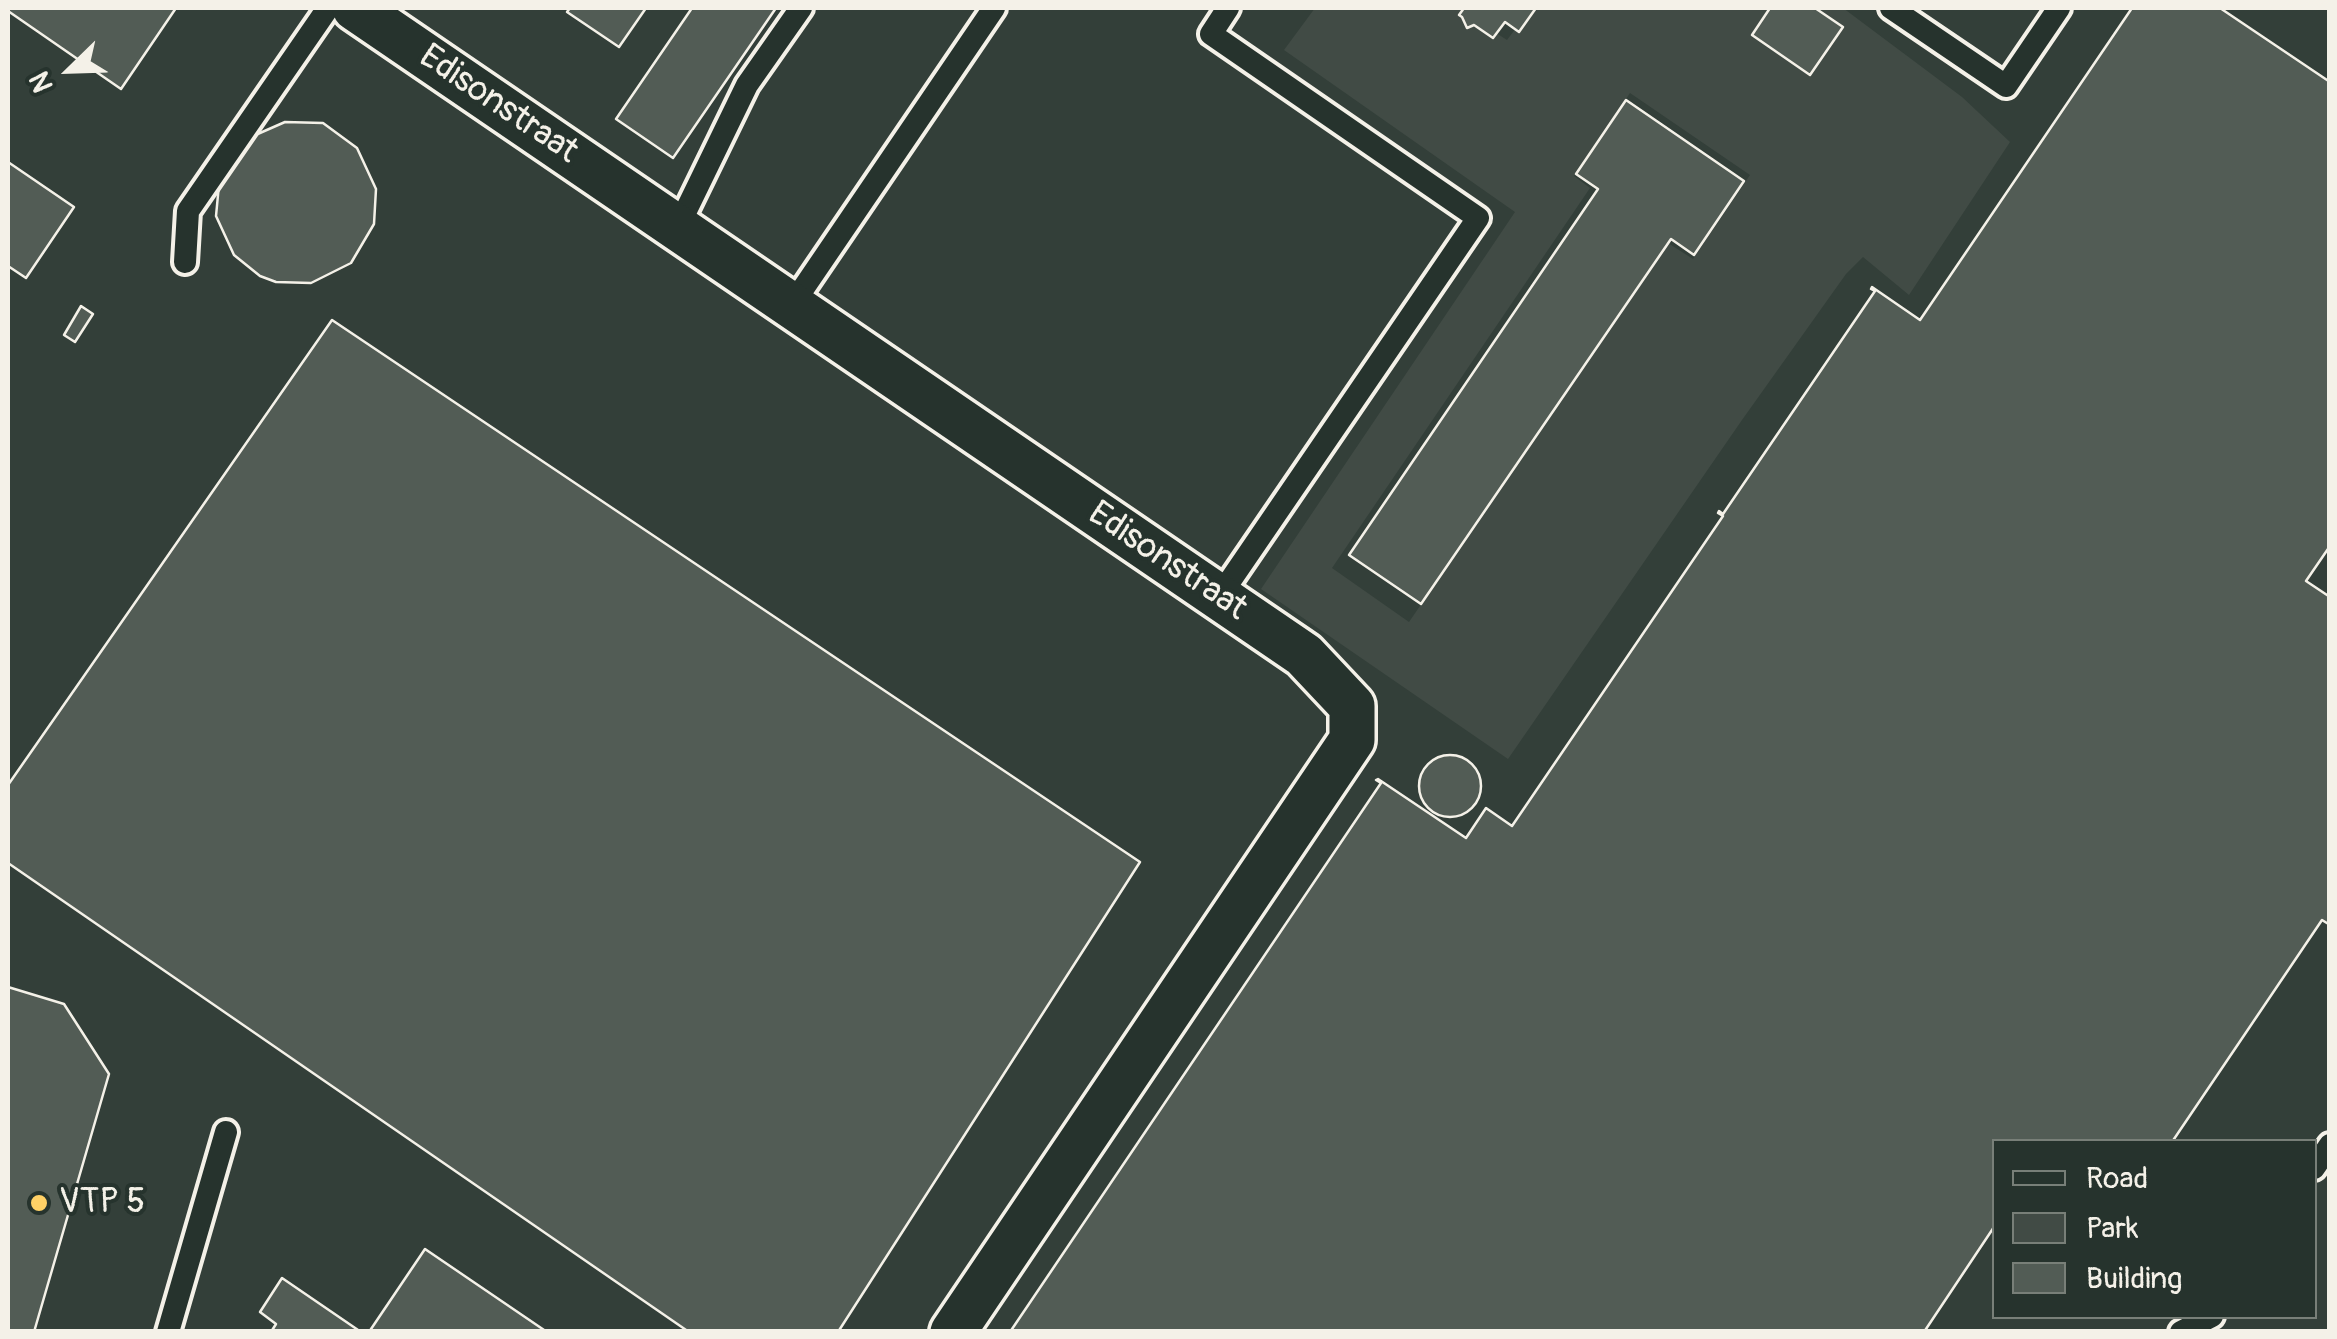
<!DOCTYPE html>
<style>
body{margin:0}
#map{position:relative;width:2337px;height:1339px;overflow:hidden;background:#26332d;font-family:Pangolin,sans-serif}
canvas{display:block}
.frame{position:absolute;inset:0;border:10px solid #f4f1e8;pointer-events:none}
.legend{position:absolute;left:1992px;top:1139px;width:325px;height:180px;box-sizing:border-box;background:#26332d;border:2px solid #787f78;margin:0;padding:12px 18px;list-style:none;font-size:30px;color:#f4f1e8}
.legend li{display:flex;align-items:center;gap:20px;height:50px}
.legend b{width:50px;border:2px solid #787f78}
.north{position:absolute;left:20px;top:20px;width:100px;height:100px;-webkit-text-stroke:8px #26332d;paint-order:stroke;rotate:247deg;font-size:28px;font-weight:700;line-height:40px;text-align:center;color:#f4f1e8}
.north::after{content:'';display:block;margin:auto;width:35px;height:45px;background:#f4f1e8;clip-path:polygon(50% 0,100% 100%,50% 72%,0 100%)}
</style>
<div id="map">
<canvas width="2337" height="1339"></canvas>
<div class="frame"></div>
<ul class="legend">
<li><b style="height:12px;background:#26332d"></b>Road</li>
<li><b style="height:28px;background:#414b45"></b>Park</li>
<li><b style="height:28px;background:#525c55"></b>Building</li>
</ul>
<div class="north">N</div>
</div>
<script>
const ctx = document.querySelector('canvas').getContext('2d');
ctx.lineJoin = 'round';
function fill(path, color) { ctx.fillStyle = color; ctx.fill(path, 'evenodd'); }
function stroke(path, color, width, dash) { ctx.strokeStyle = color; ctx.lineWidth = width; ctx.lineCap = dash ? 'butt' : 'round'; ctx.setLineDash(dash || []); ctx.stroke(path); }
function write(font, color, halo, rows, align = 'center') {
  ctx.font = font + ' Pangolin,sans-serif'; ctx.lineWidth = 8; ctx.setLineDash([]); ctx.textBaseline = 'middle'; ctx.strokeStyle = halo; ctx.fillStyle = color; for (const [text, x, y, turn = 0] of rows) {
    ctx.save(); ctx.translate(x, y); ctx.rotate((+turn || 0) * Math.PI / 180); ctx.textAlign = isNaN(turn) ? turn : align; if (halo) ctx.strokeText(text, 0, 0); ctx.fillText(text, 0, 0); ctx.restore();
  }
}
const built = new Path2D(`
 M 8,8 L 2329,8 L 2329,1331 L 8,1332 ZM 1994,1142 L 2314,1142 L 2314,1316 L 1994,1316 Z`);
const green = new Path2D(`
 M 1315,8 L 1457,8 L 1507,40 L 1531,8 L 1843,8 L 1962,97 L 2010,142 L 1909,295 L 1863,257 L 1846,274 L 1742,420 L 1508,759 L 1261,589 L 1515,212 L 1284,50 ZM 1630,93 L 1750,175 L 1693,259 L 1668,243 L 1409,622 L 1332,568 L 1590,188 L 1574,176 Z`);
const building = new Path2D(`
 M 8,8 L 176,8 L 121,89 L 8,11 Z
 M 570,8 L 646,8 L 619,47 L 567,12 Z
 M 692,8 L 776,8 L 673,158 L 616,119 Z
 M 1464,8 L 1536,8 L 1519,32 L 1505,22 L 1493,38 L 1474,25 L 1467,28 L 1462,17 L 1459,15 Z
 M 1770,8 L 1815,8 L 1843,27 L 1810,75 L 1752,35 Z
 M 2132,8 L 2220,8 L 2330,82 L 2330,546 L 2306,581 L 2330,597 L 2330,925 L 2322,920 L 2172,1142 L 1994,1142 L 1994,1227 L 1924,1332 L 1010,1332 L 1381,783 L 1376,780 L 1378,779 L 1466,838 L 1486,808 L 1512,826 L 1723,516 L 1718,513 L 1719,511 L 1723,514 L 1875,291 L 1871,289 L 1872,287 L 1920,320 Z
 M 1626,100 L 1744,181 L 1694,255 L 1671,239 L 1421,604 L 1349,555 L 1598,189 L 1576,174 Z
 M 285,122 L 323,123 L 357,148 L 376,189 L 374,224 L 351,263 L 311,283 L 276,282 L 260,276 L 234,255 L 216,216 L 220,174 L 244,140 Z
 M 8,162 L 74,207 L 26,278 L 8,266 Z
 M 81,306 L 93,314 L 75,342 L 64,335 Z
 M 332,320 L 1140,862 L 838,1332 L 689,1332 L 8,863 L 8,785 Z
 M1419 786a31 31 0 1 1 62 0a31 31 0 1 1-62 0Z
 M 8,987 L 64,1004 L 109,1074 L 34,1332 L 8,1332 Z
 M 425,1249 L 547,1332 L 369,1332 Z
 M 282,1278 L 361,1332 L 271,1332 L 276,1324 L 260,1312 Z`);
const lane = new Path2D(`
 M 1891,8 L 2006,86 L 2059,8
 M 678,227 L 747,85 L 801,8
 M 185,262 L 188,211 L 328,8
 M 792,305 L 994,8
 M 1219,597 L 1478,218 L 1211,34 L 1228,8
 M 2314,1168 L 2330,1145
 M 168,1332 L 226,1132
 M 2181,1332 L 2212,1316`);
const street = new Path2D(`
 M 355,8 L 1304,655 L 1352,706 L 1352,740 L 953,1332`);
const markers = [
 [39,1203,10,"#ffd166"]
];
const streetNames = [
 ["Edisonstraat",498,105,34],
 ["Edisonstraat",1167,562,34]
];
const poiNames = [
 ["VTP 5",59,1203]
];
fill(built, '#333f39');
fill(green, '#414b45');
fill(building, '#525c55');
stroke(building, '#f4f1e8', 2.5);
stroke(lane, '#f4f1e8', 30);
stroke(street, '#f4f1e8', 52);
stroke(lane, '#26332d', 22);
stroke(street, '#26332d', 45);
for (const [x, y, r, color] of markers) { const dot = new Path2D(); dot.arc(x, y, r, 0, 2 * Math.PI); ctx.fillStyle = color; ctx.fill(dot); stroke(dot, '#26332d', 4); }
write('35px', '#f4f1e8', '#26332d', streetNames);
write('35px', '#f4f1e8', '#26332d', poiNames, 'left');
</script>
